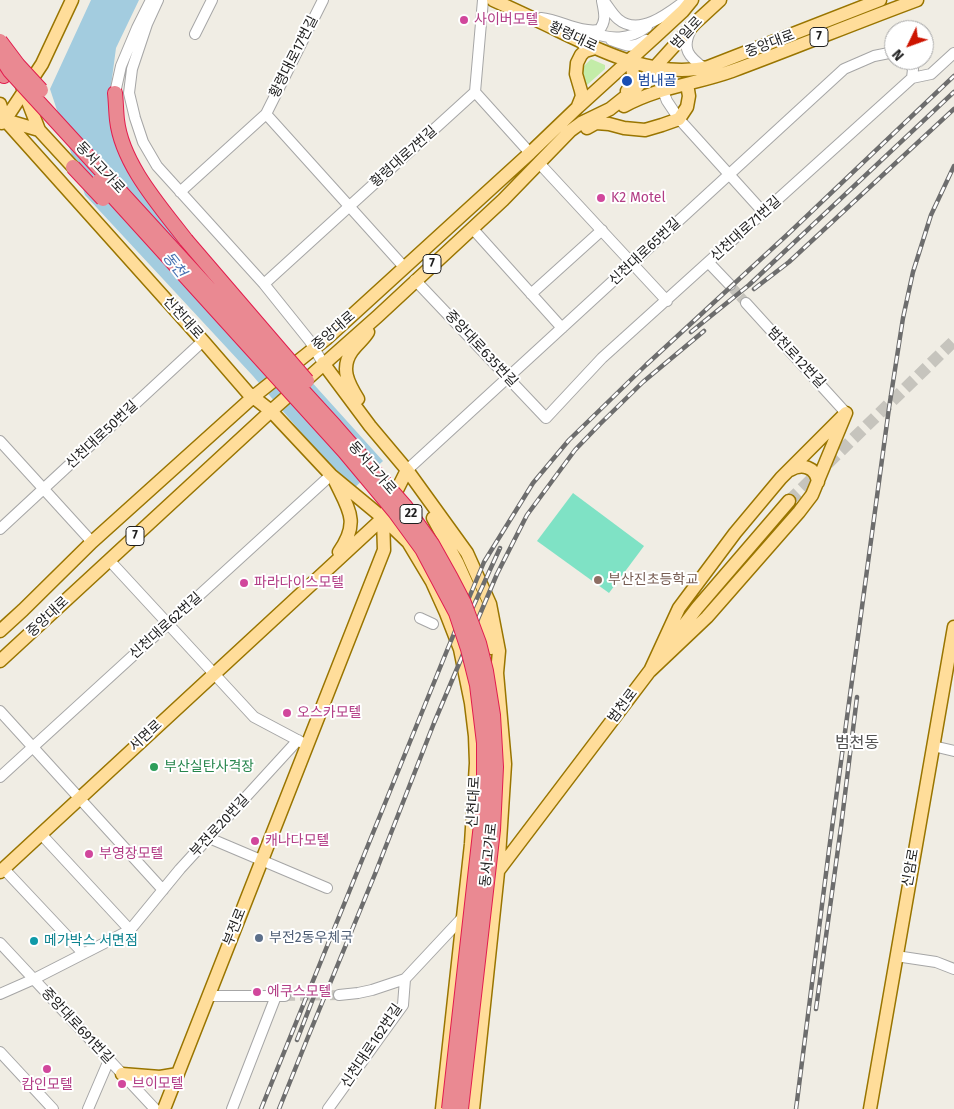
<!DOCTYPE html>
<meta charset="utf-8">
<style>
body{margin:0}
#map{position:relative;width:954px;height:1109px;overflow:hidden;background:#f0ede4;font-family:"Fira Sans",sans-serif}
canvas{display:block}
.north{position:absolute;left:884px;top:20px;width:50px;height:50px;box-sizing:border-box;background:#fff;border:1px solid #a5a5a5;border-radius:50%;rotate:228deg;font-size:14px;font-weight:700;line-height:20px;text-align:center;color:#1f1f1f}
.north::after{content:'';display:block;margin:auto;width:18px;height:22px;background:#cd1400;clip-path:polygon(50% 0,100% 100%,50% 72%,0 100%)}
</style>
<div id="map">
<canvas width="954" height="1109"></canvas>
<div class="north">N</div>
</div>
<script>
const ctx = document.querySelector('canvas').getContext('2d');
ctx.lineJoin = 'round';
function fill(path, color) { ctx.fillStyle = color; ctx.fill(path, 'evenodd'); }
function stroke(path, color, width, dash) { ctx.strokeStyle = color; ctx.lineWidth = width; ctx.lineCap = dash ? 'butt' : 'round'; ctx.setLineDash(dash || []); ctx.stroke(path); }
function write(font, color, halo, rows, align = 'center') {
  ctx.font = font + ' "Fira Sans","Noto Sans KR",sans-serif'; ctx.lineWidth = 4; ctx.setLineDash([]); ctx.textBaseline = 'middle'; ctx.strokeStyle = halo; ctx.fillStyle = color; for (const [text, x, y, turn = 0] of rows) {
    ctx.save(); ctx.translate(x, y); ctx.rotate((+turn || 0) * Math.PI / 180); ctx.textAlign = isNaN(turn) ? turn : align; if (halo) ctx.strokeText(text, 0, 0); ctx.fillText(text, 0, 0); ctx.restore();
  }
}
const grass = new Path2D(`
 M 591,59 L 605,65 L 605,69 L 587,85 L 583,81 L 582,68 Z`);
const pitch = new Path2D(`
 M 573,493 L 644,546 L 609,593 L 537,541 Z`);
const water = new Path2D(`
 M 91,0 L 139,0 L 116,48 L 111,86 L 112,116 L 121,156 L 281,348 L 383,461 L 351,491 L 253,376 L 85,195 L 50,89 Z`);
const minorTunnel = new Path2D(`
 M 730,285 L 746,303
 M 285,996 L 339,995`);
const majorTunnel = new Path2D(`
 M 789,501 L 954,341`);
const minor = new Path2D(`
 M 158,0 L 147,24 L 132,69 L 129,93 L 135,118 L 143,142 L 157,166 L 264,284 L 309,340 L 323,363
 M 603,0 C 608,6 612,14 618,19 C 639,37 669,13 686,0
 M 541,18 C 561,20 579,33 599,30 C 607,21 604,12 602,1
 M 691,30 C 681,49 689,57 704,68
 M 590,32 C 611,40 629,40 647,27
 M 195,34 L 212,0
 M 611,40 C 626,46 632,49 646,40
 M 908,60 L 913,69 L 912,78
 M 656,67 L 658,79 L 667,101 L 679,119 L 764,213
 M 475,92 L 530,153
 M 115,93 L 121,66 L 137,28 L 151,0
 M 266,114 L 404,267
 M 539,163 L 667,301
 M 180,192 L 266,114 L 323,0
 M 472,228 L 562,328
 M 709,263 L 730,285
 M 415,280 L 546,418 L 602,358 L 912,78 L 931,74 L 954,53
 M 264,284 L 475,92 L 483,0
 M 531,294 L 602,230
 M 746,303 L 846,413
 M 0,441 L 92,542
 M 407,470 L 844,69 L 874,56 L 894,52
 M 0,529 L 203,341
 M 109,560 L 254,717 L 303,743
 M 420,618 L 433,624
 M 0,711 L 163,890
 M 933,746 L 954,751
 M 0,777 L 331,475
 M 41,834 L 130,930
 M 209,838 L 327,888
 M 4,869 L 83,953
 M 0,943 L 155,1109
 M 896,956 L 936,962 L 954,969
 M 0,994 L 34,979 L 130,930 L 180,869 L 298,740
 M 339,995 L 358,993 L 372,990 L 405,979 L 463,917
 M 208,996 L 285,996
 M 0,1052 L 53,1109
 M 88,1109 L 109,1060
 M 232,1109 L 276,996
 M 328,1109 L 403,1005 L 405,979`);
const major = new Path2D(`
 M 493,0 C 515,10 537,20 559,31 C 604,53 658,79 708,67 L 880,0
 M 22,86 L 39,130
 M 627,91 L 634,82 L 632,66 L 628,60
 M 0,104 L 5,120 L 203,341 L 248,393 L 271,411 L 331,475 L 383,518 L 408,542 L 432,582 L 446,613 L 460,649 L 471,703 L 475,736 L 476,763 L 471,844 L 442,1109
 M 578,106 L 582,96 L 581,91 L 576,74 L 577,63 L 581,55 L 585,51 L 595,48
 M 624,106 C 658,87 696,84 732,71 C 794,48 855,23 917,0
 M 5,120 L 39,130 L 73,167
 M 2,123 L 5,120 L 42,64 L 72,0
 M 587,128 L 596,123 L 609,124 L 624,128 L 645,130 L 662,125 L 679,119 L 687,107 L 689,96 L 687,84
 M 323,363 L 370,426 L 407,470 L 467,553 L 490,604 L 499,651 L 497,673 L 505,764 L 498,872 L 473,1109
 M 358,399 C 348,383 340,368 352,351 C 357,344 364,339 368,332
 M 846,413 L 812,495 L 799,512 L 707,617 L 650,671 L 679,608 L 735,533 L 781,478 Z
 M 790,470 C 802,463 816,467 818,482
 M 335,481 C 349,510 360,522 339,552
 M 433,518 L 457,562 L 484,622 L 491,648
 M 0,631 L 23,610 L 92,542 L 253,397 L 326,339 L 530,153 L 578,107 L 656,36 L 683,11 L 692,0
 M 671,642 L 697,608 L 789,501
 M 0,661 L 271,411 L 378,316 L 503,200 L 570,131 L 581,123 L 610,109 L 635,89 L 695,23 L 720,0
 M 498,871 L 655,664
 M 0,872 L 383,518 L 407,470
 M 122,1074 L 160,1077 L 178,1074
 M 164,1109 L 384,550 L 383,518
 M 870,1109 L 954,627`);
const highway = new Path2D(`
 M 0,73 L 4,76
 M 115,93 C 116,102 116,111 117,120 C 122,164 160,206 186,240`);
const rail = new Path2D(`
 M 754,289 L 789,262 L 954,109
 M 691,332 L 749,285 L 954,92
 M 473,607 L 500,548
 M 816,1009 L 841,827 L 857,697
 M 297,1040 L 316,991
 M 261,1109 L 448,648 L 484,562 L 533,483 L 569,440 L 646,365 L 788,234 L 954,76
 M 279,1109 L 308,1037 L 375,874 L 434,723 L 497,574 L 527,515 L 575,450 L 600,424 L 643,382 L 704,331
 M 796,1109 L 829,850 L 889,408 L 903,318 L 913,272 L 931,215 L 954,166`);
const highwayBridge = new Path2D(`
 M 0,41 L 18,65 L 41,90
 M 0,56 L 10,71 L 335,426 L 405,506 L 432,544 L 451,578 L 464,603 L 479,643 L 486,671 L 493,715 L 496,767 L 493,830 L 461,1109
 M 73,167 L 103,199
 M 99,181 L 344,451 L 395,512 L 422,549 L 456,613 L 468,649 L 477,685 L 484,743 L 484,780 L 481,824 L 449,1109
 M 186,240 L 307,381`);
const markers = [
 [464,20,5,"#d1479c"],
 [627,81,6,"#1a4fb4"],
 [601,198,5,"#d1479c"],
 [598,580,5,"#8d6e63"],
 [244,583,5,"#d1479c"],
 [287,713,5,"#d1479c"],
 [154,767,5,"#2e9e5b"],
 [255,841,5,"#d1479c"],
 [89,854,5,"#d1479c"],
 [259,938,5,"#5c6f8a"],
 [34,941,5,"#0f9aa8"],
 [257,992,5,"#d1479c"],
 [47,1069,5,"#d1479c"],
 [122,1084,5,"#d1479c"]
];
const shields = [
 [819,37,18],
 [432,264,18],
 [411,514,22],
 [135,536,18]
];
const shieldNames = [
 ["7",819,37],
 ["7",432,264],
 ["22",411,514],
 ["7",135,536]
];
const hotelNames = [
 ["사이버모텔",474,20],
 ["K2 Motel",611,198],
 ["파라다이스모텔",254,583],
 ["오스카모텔",297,713],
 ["캐나다모텔",265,841],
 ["부영장모텔",99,854],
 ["에쿠스모텔",267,992],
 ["브이모텔",132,1084],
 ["캄인모텔",47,1085,"center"]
];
const streetNames = [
 ["범일로",687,33,-47],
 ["황령대로",573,37,25],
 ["중앙대로",770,44,-21],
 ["황령대로17번길",294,57,-63],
 ["황령대로7번길",404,157,-42],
 ["동서고가로",100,168,47],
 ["신천대로71번길",746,229,-42],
 ["신천대로65번길",645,252,-43],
 ["신천대로",183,318,48],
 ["중앙대로",334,331,-41],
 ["중앙대로635번길",481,349,47],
 ["범천로12번길",796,358,47],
 ["신천대로50번길",102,435,-43],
 ["동서고가로",372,468,49],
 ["중앙대로",48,617,-43],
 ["신천대로62번길",166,626,-42],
 ["범천로",623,706,-53],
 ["서면로",146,736,-43],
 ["신천대로",474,802,-87],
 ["부전로20번길",220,826,-47],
 ["동서고가로",489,855,-84],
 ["신암로",911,868,-80],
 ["부전로",235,927,-68],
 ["중앙대로691번길",77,1026,47],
 ["신천대로162번길",372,1046,-56]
];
const transitNames = [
 ["범내골",638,81]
];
const educationNames = [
 ["부산진초등학교",608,580]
];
const leisureNames = [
 ["부산실탄사격장",164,767]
];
const serviceNames = [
 ["부전2동우체국",269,938]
];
const cultureNames = [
 ["메가박스 서면점",44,941]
];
const waterNames = [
 ["동천",174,265,52]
];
const quarterNames = [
 ["범천동",857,744]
];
fill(grass, '#c3eca8');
fill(pitch, '#7fe2c5');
fill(water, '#a3ccdf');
stroke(minorTunnel, '#c6c4bd', 10, [10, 5]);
stroke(majorTunnel, '#c6c4bd', 12, [12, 6]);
stroke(minor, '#a6a6a6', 12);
stroke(major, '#997500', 15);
stroke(highway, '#e21d4e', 16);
stroke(minor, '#fff', 10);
stroke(major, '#ffdd9a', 12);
stroke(highway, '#ea8992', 14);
stroke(rail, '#6d6d6d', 4.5);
stroke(rail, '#fff', 2.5, [8]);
stroke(highwayBridge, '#e21d4e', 16, []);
stroke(highwayBridge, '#ea8992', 14);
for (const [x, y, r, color] of markers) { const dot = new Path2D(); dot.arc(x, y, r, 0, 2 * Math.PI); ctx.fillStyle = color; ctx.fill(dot); stroke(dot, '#fff', 2); }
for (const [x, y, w] of shields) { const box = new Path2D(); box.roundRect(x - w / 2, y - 9.5, w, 19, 4); ctx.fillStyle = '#fff'; ctx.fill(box); stroke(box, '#1f1f1f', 1); }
write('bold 12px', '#1f1f1f', null, shieldNames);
write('14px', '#b23c85', '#fff', hotelNames, 'left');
write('14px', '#1f1f1f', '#fff', streetNames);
write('14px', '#164399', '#fff', transitNames, 'left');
write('14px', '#785e54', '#fff', educationNames, 'left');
write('14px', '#27864d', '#fff', leisureNames, 'left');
write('14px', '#4e5e75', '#fff', serviceNames, 'left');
write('14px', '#0d838f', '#fff', cultureNames, 'left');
write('italic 15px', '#4772b2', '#fff', waterNames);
write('16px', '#525252', '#fff', quarterNames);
</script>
